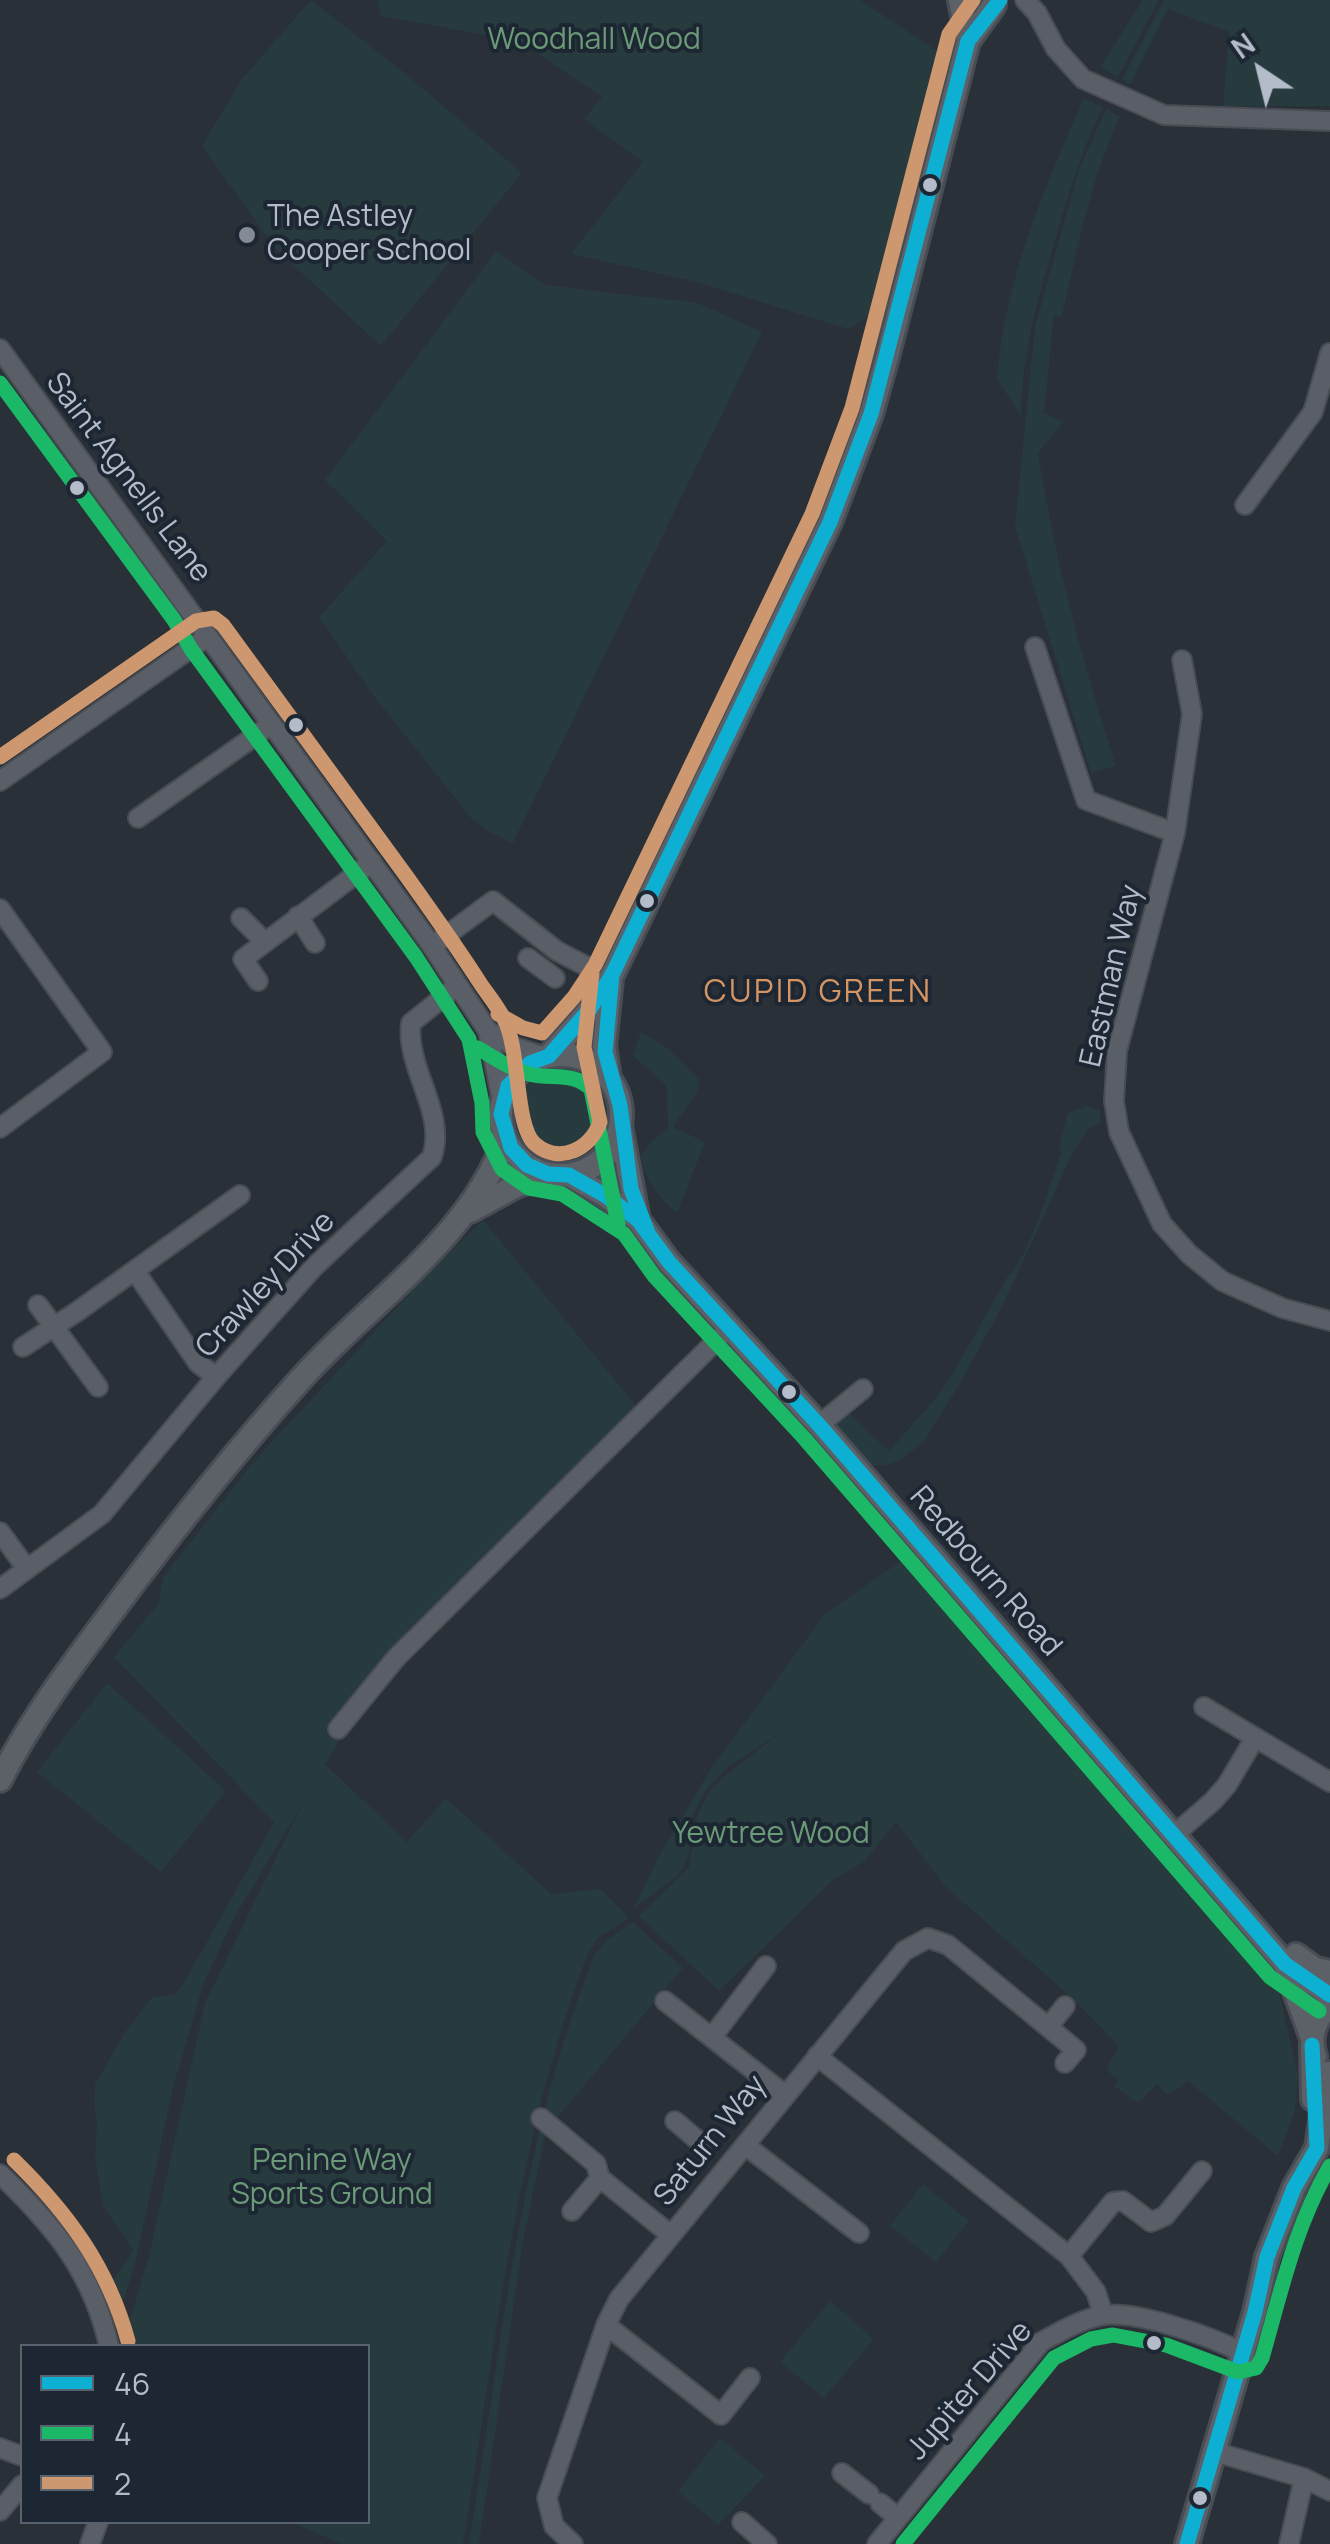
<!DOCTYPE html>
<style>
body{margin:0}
#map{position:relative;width:1330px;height:2544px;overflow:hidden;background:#2a3038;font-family:Manrope,sans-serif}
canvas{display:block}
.legend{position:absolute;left:20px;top:2344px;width:350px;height:180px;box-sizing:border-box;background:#1d2633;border:2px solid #59626f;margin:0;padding:12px 18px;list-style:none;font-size:30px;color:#b4bcc9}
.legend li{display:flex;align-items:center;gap:20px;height:50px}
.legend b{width:50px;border:2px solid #59626f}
.north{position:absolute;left:1210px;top:20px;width:100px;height:100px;-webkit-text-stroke:8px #1d2633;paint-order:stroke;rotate:325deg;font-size:28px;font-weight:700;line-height:40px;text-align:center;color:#b4bcc9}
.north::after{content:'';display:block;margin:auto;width:35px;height:45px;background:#b4bcc9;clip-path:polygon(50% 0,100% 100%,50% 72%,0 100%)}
</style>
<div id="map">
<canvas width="1330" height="2544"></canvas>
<ul class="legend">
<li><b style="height:12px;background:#0dafd3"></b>46</li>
<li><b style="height:12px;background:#1ab867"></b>4</li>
<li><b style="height:12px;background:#cd976f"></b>2</li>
</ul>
<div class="north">N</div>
</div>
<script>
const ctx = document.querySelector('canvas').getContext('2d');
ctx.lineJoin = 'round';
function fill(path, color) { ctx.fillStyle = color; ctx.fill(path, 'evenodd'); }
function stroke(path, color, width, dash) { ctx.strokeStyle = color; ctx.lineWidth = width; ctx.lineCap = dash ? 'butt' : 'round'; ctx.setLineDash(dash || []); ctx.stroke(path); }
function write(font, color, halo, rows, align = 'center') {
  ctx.font = font + ' Manrope,sans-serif'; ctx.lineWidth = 8; ctx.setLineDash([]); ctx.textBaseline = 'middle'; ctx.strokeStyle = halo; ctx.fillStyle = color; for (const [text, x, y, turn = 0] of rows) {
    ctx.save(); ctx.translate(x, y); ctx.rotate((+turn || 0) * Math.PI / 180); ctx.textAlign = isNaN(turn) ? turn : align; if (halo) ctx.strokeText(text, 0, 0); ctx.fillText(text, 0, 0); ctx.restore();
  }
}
const green = new Path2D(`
 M 311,0 L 401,70 L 522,173 L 381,346 L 275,248 L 202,146 L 242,79 Z
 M 377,0 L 860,0 L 937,51 L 869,316 L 848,329 L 697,282 L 571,254 L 643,162 L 584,119 L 602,97 L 519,41 L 381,16 Z
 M 1143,0 L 1159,0 L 1118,77 L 1100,67 Z
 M 1164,0 L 1330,0 L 1330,106 L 1223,106 L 1229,32 L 1168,9 L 1130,85 L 1122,79 Z
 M 1084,98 L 1103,107 C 1079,155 1066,203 1051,254 C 1035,308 1022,359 1021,416 L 997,379 C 1004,281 1045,186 1084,98 Z
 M 1106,109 L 1120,117 C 1090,181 1078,247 1062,316 L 1054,315 L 1044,413 L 1063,422 L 1038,453 C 1055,560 1083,664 1116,766 L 1091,773 L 1015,526 L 1035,327 L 1079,169 Z
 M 496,251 L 545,285 L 698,303 L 762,332 L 513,843 L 487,831 L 471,818 L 373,695 L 319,617 L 387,541 L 325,480 Z
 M 641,1032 L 666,1047 L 699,1080 L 697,1092 L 673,1127 L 705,1142 L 677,1213 C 659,1198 644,1179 641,1156 L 651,1142 L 668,1128 L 666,1085 L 633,1056 Z
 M508 1115a51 51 0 1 1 102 0a51 51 0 1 1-102 0Z
 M 1087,1106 L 1100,1110 L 1101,1123 L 1088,1129 L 1073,1152 L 1003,1305 L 959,1385 L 924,1441 L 901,1460 L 883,1466 L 872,1465 L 835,1425 L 849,1413 L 889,1451 L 935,1399 L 952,1375 L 1008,1276 C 1029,1259 1051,1180 1062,1151 L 1059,1149 L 1068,1113 Z
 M 483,1220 L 637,1407 L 365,1700 L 325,1764 L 407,1842 L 446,1798 L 551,1894 L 600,1889 L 629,1918 L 598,1938 L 589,1951 C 515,2141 496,2345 463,2544 L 342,2544 L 291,2522 L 368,2522 L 368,2346 L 122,2346 L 149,2256 L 205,2003 L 302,1805 L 234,1918 L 203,1985 L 174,2084 L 135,2264 L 112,2336 L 107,2280 L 115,2278 L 133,2250 L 103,2206 L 95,2156 L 97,2123 L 94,2104 L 95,2084 L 124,2034 L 152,1997 L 174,1995 L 185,1981 L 274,1822 L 114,1657 L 158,1604 L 163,1577 L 256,1459 L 426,1276 Z
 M 908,1556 L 1279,1991 L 1298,2076 L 1295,2110 L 1278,2156 L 1188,2081 L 1168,2095 L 1157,2084 L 1138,2103 L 1114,2086 L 1119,2080 L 1106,2070 L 1119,2046 L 1072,1998 L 946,1887 L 896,1822 L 865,1861 L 833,1880 L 719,1991 L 639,1916 L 689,1867 L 697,1816 L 709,1792 L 727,1774 L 781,1732 L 728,1767 L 706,1790 L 693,1815 L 689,1851 L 684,1867 L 675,1878 L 633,1909 L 660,1854 L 712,1767 L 825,1614 Z
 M 107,1683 L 226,1791 L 161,1872 L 37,1772 Z
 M 633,1922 L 683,1968 L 546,2131 L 523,2241 L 479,2544 L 469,2544 C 502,2347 519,2141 595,1954 L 608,1939 Z
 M 923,2184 L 969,2221 L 936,2262 L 890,2226 Z
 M 830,2301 L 874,2339 L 824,2398 L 780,2362 Z
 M 720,2438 L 765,2476 L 718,2525 L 678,2491 Z`);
const minor = new Path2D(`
 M 1025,0 L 1037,13 L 1056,49 L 1083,79 L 1164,115 L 1330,121
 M 0,349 L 432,946 L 488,1031 L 502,1101
 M 1245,505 L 1313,412 L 1330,353
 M 1035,647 L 1086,800 L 1175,833
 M 1182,660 L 1192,714 L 1175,833 L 1117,1051 L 1114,1101 L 1119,1132 L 1162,1224 L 1189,1254 L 1222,1281 L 1282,1308 L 1330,1321
 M 0,781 L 207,637
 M 138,818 L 272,724
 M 0,909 L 102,1052 L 0,1128
 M 298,916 L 315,943
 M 241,918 L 264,941
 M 432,946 L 493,901 L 557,951 L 586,966
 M 528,958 L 555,978
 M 258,981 L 243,959 L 372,862
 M 488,1031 L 515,1047 L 545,1057
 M 135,1271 L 198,1363 L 216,1377
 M 38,1305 L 98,1387
 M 23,1347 L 78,1311 L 240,1195
 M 819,1425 L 863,1389
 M 0,1532 L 27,1569
 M 0,1589 L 102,1514 L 216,1377 L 314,1267 L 432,1157 C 447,1112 405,1068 411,1023 L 457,986
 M 1204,1707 L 1330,1782
 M 338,1729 L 396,1658 L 728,1329
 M 1174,1835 L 1213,1801 L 1227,1785 L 1255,1738
 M 665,2001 L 784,2094
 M 1049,2026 L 1065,2006
 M 712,2037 L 766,1966
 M 817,2056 L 1069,2256 L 1096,2292 L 1103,2314
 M 541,2118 L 596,2164 L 600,2178 L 671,2235
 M 675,2121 L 702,2144
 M 745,2145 L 859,2233
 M 0,2174 C 54,2226 92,2271 109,2346
 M 572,2211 L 600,2178
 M 1069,2256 L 1113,2202 L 1123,2201 L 1151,2222 L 1165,2216 L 1202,2171
 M 606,2325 L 721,2415 L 750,2378
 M 0,2448 L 22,2456
 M 1212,2451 L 1304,2478 L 1330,2491
 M 842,2473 L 869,2494
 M 880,2503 L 898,2518
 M 0,2511 L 22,2485
 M 742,2522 L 767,2544
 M 90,2544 L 98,2522
 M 573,2544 L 554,2526 L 547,2498 L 606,2325 L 619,2299 L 904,1951 L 928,1938 L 948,1945 L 1076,2050 L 1065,2063
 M 877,2544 L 1041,2342 C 1060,2332 1078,2321 1099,2316 C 1132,2308 1212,2337 1243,2353
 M 1289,2544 L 1304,2478`);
const major = new Path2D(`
 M 960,0 L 968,41
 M501 1115a60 60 0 1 1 120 0a60 60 0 1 1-120 0Z
 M 549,1056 L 590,1009 L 612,975 L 830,522 L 871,414 L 887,357 L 968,41 L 994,5
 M 609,1079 L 604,1046 L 611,979
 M 620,1126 L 638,1220
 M 569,1175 L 606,1196 L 638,1220 L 669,1262 L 819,1425 L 1285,1964 L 1330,1995
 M 470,1211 L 516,1186 L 548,1174
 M 0,1780 C 31,1719 72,1665 114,1609 C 173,1530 234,1453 301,1379 C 367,1305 474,1234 505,1138
 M 1296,1955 L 1315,1969 L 1330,1972
 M 1286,1967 L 1312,2038
 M 1312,2045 L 1313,2099
 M 1315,2056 C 1308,2036 1315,2019 1330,2004
 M 1187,2544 L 1255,2312 L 1267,2257 L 1294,2188 L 1317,2148 L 1328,2073`);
const bus1 = new Path2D(`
 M 1000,0 L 968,41 L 871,414 L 830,522 L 612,975 L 590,1009 L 549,1056 L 530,1063 L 508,1086 L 501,1114 L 511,1148 L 527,1165 L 548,1174 L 569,1175 L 606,1196 L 638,1220 L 669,1262 L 819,1425 L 1285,1964 L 1330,1995
 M 612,974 L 605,1052 L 620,1105 L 631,1189 L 648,1233
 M 1187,2544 L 1255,2312 L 1267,2257 L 1294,2188 L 1317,2148 L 1312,2045`);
const bus2 = new Path2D(`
 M 0,383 L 174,620 L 191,649 L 416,957 L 469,1039 L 482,1103 L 483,1132 L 502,1169 L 529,1188 L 562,1194 L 624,1234 L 654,1276 L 804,1438 L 1270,1977 L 1319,2011
 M 478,1048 C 494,1058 511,1069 529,1074 C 552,1080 573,1071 591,1089 L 618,1224
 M 903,2544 L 1054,2358 L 1091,2339 L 1113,2335 L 1166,2345 L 1238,2372 L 1256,2368 L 1262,2358 C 1281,2292 1295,2226 1330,2166`);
const bus3 = new Path2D(`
 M 0,757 L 196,621 L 214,618 L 223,625 C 284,709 345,793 407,877 C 432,912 457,947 480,983 C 488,995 499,1008 505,1021 C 520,1051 515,1127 535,1144 C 559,1165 591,1149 600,1122 L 584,1047 L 592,973
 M 498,1014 L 523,1028 L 542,1033 L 574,997 L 595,965 L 812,514 L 852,408 L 949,34 L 973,0
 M 14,2160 C 68,2213 108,2267 128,2341`);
const markers = [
 [930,185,9,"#b4bcc9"],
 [247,235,10,"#848b96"],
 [77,488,9,"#b4bcc9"],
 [296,725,9,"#b4bcc9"],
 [647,901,9,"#b4bcc9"],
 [789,1392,9,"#b4bcc9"],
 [1154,2343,9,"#b4bcc9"],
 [1200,2498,9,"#b4bcc9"]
];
const parkNames = [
 ["Woodhall Wood",594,41],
 ["Yewtree Wood",771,1835],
 ["Penine Way",332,2162],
 ["Sports Ground",332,2196]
];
const poiNames = [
 ["The Astley",267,218],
 ["Cooper School",267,252]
];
const streetNames = [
 ["Saint Agnells Lane",128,478,53],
 ["Eastman Way",1112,976,-77],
 ["Crawley Drive",266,1285,-47],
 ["Redbourn Road",985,1572,49],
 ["Saturn Way",711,2141,-51],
 ["Jupiter Drive",970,2391,-49]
];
const neighbourhoodNames = [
 ["CUPID GREEN",818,993]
];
fill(green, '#273a3e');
stroke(minor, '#484c53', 22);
stroke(major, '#484c55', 28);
stroke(minor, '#5a5e66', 18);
stroke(major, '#5c6168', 22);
stroke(bus1, '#0dafd3', 15);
stroke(bus2, '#1ab867', 15);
stroke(bus3, '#cd976f', 15);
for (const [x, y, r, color] of markers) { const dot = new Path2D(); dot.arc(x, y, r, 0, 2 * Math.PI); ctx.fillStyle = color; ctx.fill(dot); stroke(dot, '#1d2633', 4); }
write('30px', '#6b9a76', '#1d2633', parkNames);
write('30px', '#b4bcc9', '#1d2633', poiNames, 'left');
write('30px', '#b4bcc9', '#1d2633', streetNames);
ctx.letterSpacing = '2.5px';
write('32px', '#d59563', '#1d2633', neighbourhoodNames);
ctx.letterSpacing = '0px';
</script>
